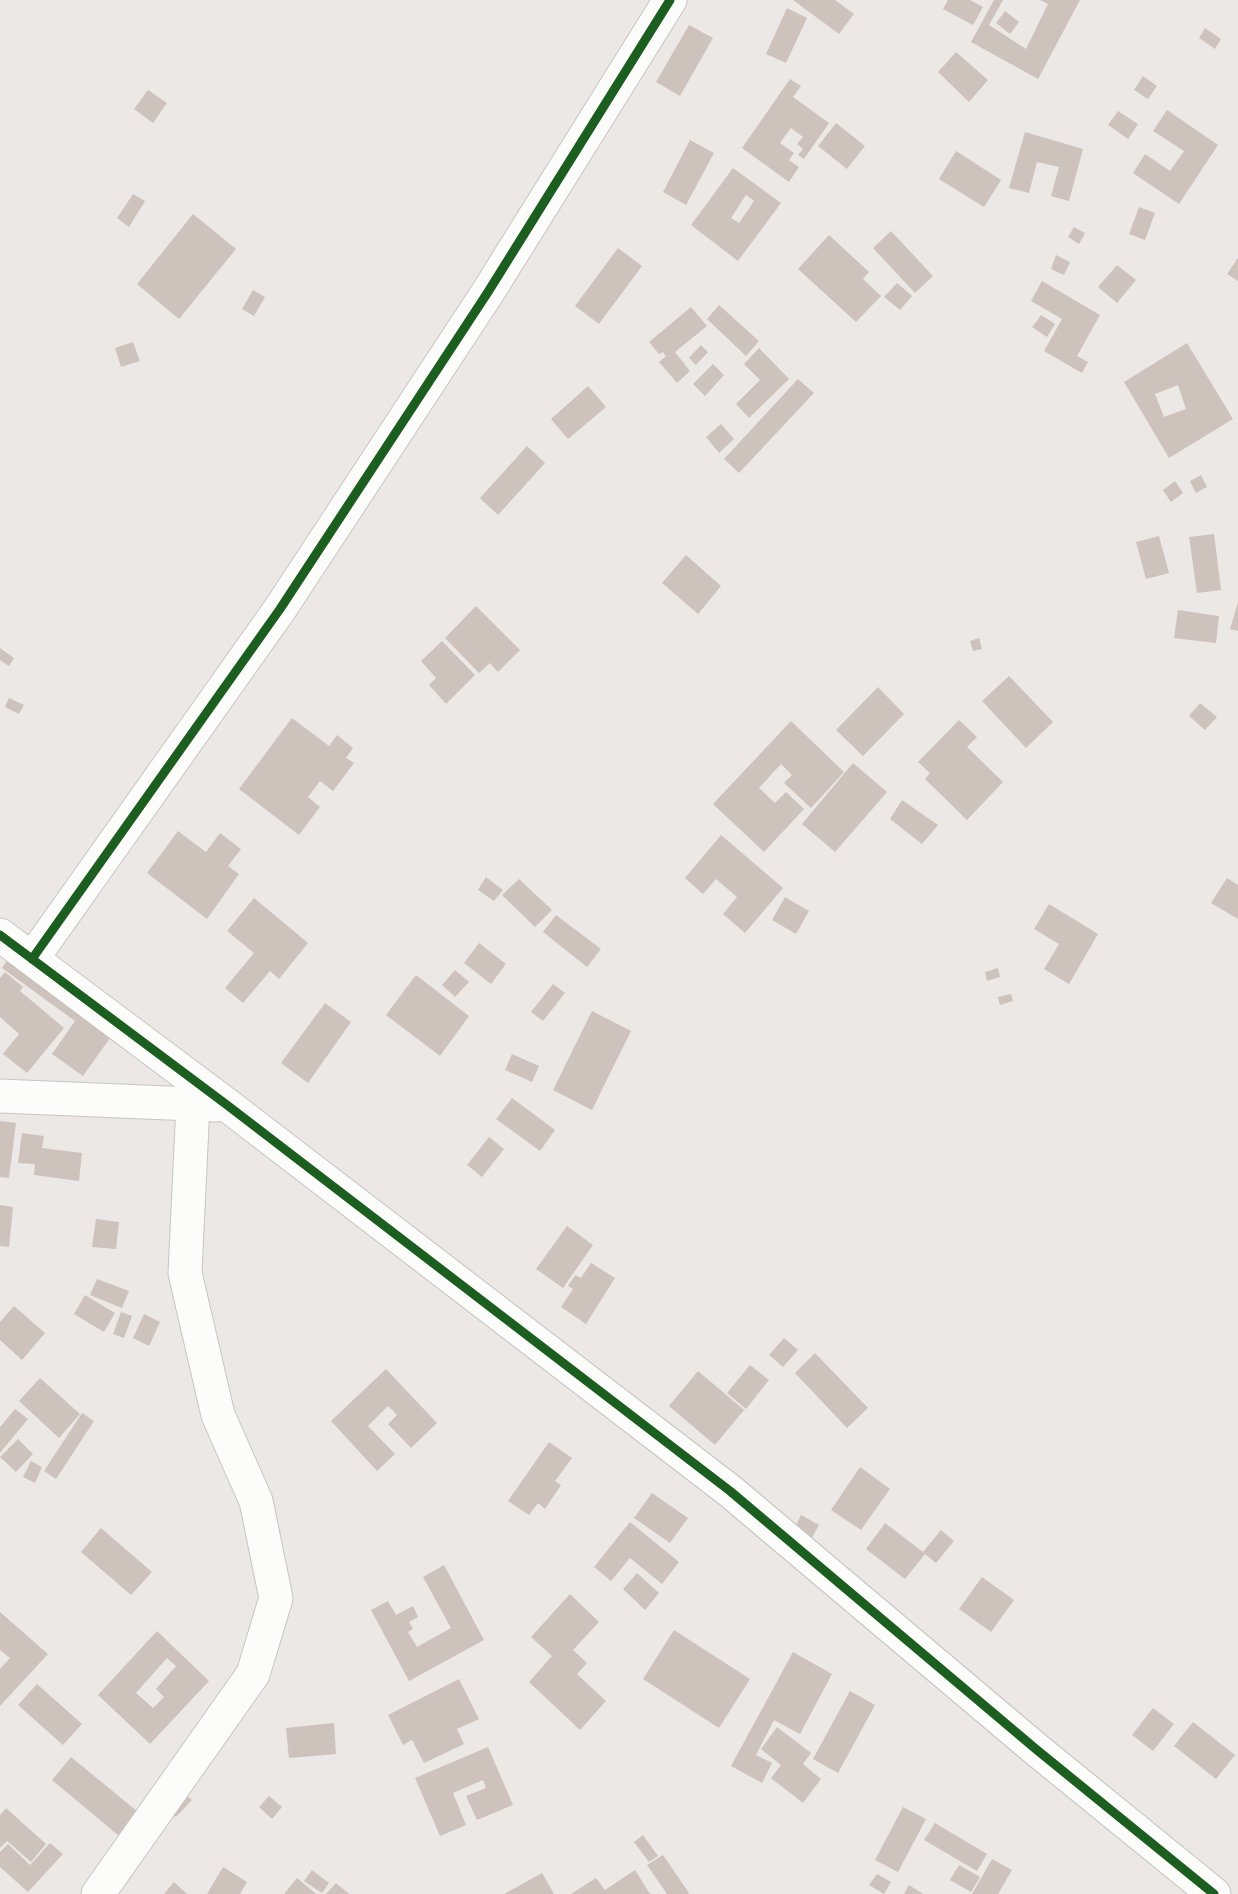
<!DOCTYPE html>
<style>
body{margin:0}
canvas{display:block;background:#ebe8e6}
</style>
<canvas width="1238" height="1894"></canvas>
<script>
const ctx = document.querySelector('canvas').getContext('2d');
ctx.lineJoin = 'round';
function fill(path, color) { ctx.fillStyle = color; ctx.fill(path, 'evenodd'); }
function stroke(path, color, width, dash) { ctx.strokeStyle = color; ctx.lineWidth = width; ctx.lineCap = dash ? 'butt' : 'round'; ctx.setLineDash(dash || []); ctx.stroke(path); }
const building = new Path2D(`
 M 793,0 L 835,0 L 854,14 L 839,34 Z
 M 948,0 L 970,0 L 983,7 L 973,25 L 943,9 Z
 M 994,0 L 1003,0 L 989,25 L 1026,49 L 1048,4 L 1040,0 L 1080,0 L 1038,79 L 971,42 Z
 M 787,8 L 807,18 L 786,63 L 766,54 Z
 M 1005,11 L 1019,22 L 1010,34 L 996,23 Z
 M 689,25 L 713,38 L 680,96 L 656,82 Z
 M 1205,28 L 1221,39 L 1215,49 L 1199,38 Z
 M 956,52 L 988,80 L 969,102 L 938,72 Z
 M 1143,76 L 1157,86 L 1148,99 L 1134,90 Z
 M 790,79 L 801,86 L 793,97 L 829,123 L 804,159 L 798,155 L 803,149 L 797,144 L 803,137 L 791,128 L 780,143 L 794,153 L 789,160 L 799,167 L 789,182 L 742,148 Z
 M 148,90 L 167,103 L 153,123 L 134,109 Z
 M 1167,110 L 1218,145 L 1179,204 L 1133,173 L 1145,154 L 1170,171 L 1184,151 L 1153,131 Z
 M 1118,111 L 1138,124 L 1128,139 L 1108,125 Z
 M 836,123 L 865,146 L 847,169 L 818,146 Z
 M 1025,132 L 1083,149 L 1069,201 L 1051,196 L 1059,167 L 1037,162 L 1029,193 L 1009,188 Z
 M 690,140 L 714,153 L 686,205 L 663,192 Z
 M 956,151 L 1001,180 L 984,207 L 939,179 Z
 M 733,168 L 781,203 L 738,261 L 691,225 ZM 746,195 L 754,201 L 739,223 L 731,218 Z
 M 133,194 L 145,201 L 129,227 L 117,218 Z
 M 1139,207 L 1155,213 L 1145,240 L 1129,234 Z
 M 193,214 L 236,249 L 179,319 L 137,284 Z
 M 1074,227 L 1085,233 L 1079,244 L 1068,237 Z
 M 891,231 L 933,276 L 915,293 L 873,248 Z
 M 829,235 L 869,272 L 863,279 L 881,296 L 856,322 L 798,269 Z
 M 618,248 L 642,266 L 599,324 L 575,306 Z
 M 1056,255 L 1070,262 L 1064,275 L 1051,269 Z
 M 1238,258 L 1238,281 L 1227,274 Z
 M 1117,265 L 1136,280 L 1117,303 L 1098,287 Z
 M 1042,281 L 1100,315 L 1077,356 L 1088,362 L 1082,373 L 1044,351 L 1062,319 L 1031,301 Z
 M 897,283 L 912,296 L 900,310 L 884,297 Z
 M 253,290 L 265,297 L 254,316 L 242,309 Z
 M 719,305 L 759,341 L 746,356 L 707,319 Z
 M 691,307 L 707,326 L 675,352 L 690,371 L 677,383 L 659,362 L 666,356 L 663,352 L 659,354 L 649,342 Z
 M 1041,315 L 1055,324 L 1047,337 L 1032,327 Z
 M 133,342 L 140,361 L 121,367 L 115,348 Z
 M 1187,343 L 1233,419 L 1169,458 L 1124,382 ZM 1178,385 L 1186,409 L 1164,417 L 1155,394 Z
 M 701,345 L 708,352 L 696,365 L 689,358 Z
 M 759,348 L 789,379 L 749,418 L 736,404 L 760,380 L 744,364 Z
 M 713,364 L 724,375 L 705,396 L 693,384 Z
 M 798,379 L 814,393 L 739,473 L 724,459 Z
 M 588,386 L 606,407 L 568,439 L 551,419 Z
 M 721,424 L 734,439 L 719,453 L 706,437 Z
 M 527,446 L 545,463 L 498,515 L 480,498 Z
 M 1201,475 L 1207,487 L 1196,493 L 1190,481 Z
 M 1175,481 L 1183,493 L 1171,502 L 1163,490 Z
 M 1214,534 L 1221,590 L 1197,593 L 1189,537 Z
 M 1159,536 L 1169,573 L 1146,579 L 1136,542 Z
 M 686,555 L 721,586 L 698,614 L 662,583 Z
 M 1238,602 L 1238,631 L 1230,629 Z
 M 476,606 L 520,650 L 498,672 L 490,663 L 479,673 L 445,638 Z
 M 1178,610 L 1219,616 L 1216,643 L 1174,638 Z
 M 979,638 L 982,649 L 973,651 L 970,641 Z
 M 442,641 L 475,675 L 446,704 L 429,685 L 436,678 L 421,661 Z
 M 0,648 L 14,658 L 9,666 L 0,660 Z
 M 1009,676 L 1053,722 L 1026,748 L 982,701 Z
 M 878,687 L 904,714 L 863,756 L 836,730 Z
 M 9,698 L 24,705 L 19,714 L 5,707 Z
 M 1200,703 L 1217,717 L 1205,730 L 1189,716 Z
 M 292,718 L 329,746 L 337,735 L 353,748 L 346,758 L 354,763 L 333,791 L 320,781 L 308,797 L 320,807 L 299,835 L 239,789 Z
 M 959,720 L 977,737 L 967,747 L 1003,782 L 967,820 L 925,779 L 930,773 L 918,762 Z
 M 791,721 L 844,772 L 811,808 L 784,783 L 792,775 L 781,764 L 759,788 L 775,803 L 786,792 L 804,809 L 764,852 L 713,804 Z
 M 853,763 L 887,792 L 835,852 L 802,824 Z
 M 902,800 L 938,825 L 922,844 L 890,819 Z
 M 178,831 L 206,852 L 220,833 L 241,849 L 228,866 L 239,874 L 207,919 L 147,873 Z
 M 721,835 L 783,888 L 745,933 L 723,914 L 737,897 L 716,879 L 703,894 L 685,878 Z
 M 486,877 L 503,890 L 494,901 L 478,890 Z
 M 1227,878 L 1238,885 L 1238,919 L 1211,903 Z
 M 519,879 L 552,910 L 535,927 L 502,895 Z
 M 785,897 L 809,911 L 796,934 L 772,920 Z
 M 254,898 L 308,943 L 279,979 L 270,971 L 243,1003 L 225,988 L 254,953 L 227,931 Z
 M 1049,904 L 1098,934 L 1069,984 L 1044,969 L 1059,944 L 1034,929 Z
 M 556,915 L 601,949 L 587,967 L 543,932 Z
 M 479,943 L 506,964 L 491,984 L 464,963 Z
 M 11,955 L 115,1031 L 83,1076 L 52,1054 L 75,1021 L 2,968 Z
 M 998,968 L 1000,977 L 987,981 L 985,972 Z
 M 455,970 L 469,982 L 455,997 L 442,985 Z
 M 5,972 L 23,987 L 20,991 L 64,1028 L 27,1073 L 3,1054 L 19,1034 L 0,1017 L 0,978 Z
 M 416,975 L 469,1016 L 440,1056 L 386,1015 Z
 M 553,984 L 565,993 L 543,1021 L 531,1012 Z
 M 1011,994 L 1013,1001 L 1000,1005 L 998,997 Z
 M 325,1003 L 351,1022 L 308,1083 L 281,1063 Z
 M 592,1011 L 631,1031 L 592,1110 L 553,1090 Z
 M 512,1054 L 539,1066 L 532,1082 L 505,1070 Z
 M 512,1098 L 555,1130 L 540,1151 L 496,1119 Z
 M 0,1121 L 16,1123 L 9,1178 L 0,1177 Z
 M 22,1133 L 44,1136 L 42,1148 L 82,1153 L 79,1181 L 34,1175 L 35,1164 L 18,1163 Z
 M 489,1137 L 504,1149 L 482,1177 L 467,1165 Z
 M 0,1205 L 13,1207 L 9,1247 L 0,1246 Z
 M 96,1219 L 119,1222 L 116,1249 L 92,1247 Z
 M 567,1226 L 593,1245 L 563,1288 L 536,1269 Z
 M 591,1263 L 615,1278 L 586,1324 L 561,1307 L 573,1289 L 568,1286 L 575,1275 L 581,1278 Z
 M 97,1279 L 129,1291 L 122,1308 L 90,1295 Z
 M 85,1295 L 115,1313 L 104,1332 L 74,1314 Z
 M 14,1306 L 45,1333 L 22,1360 L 0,1340 L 0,1322 Z
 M 121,1312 L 132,1316 L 124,1338 L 113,1334 Z
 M 144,1314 L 160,1322 L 149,1346 L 133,1338 Z
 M 784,1338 L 798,1350 L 783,1367 L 769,1355 Z
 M 815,1353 L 868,1408 L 847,1428 L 795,1373 Z
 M 750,1365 L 769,1380 L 746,1409 L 727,1393 Z
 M 386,1369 L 437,1423 L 411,1448 L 388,1424 L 397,1415 L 388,1406 L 368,1426 L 395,1454 L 377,1471 L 331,1421 Z
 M 698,1371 L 744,1410 L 715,1445 L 669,1406 Z
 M 40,1378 L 80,1414 L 59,1438 L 19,1401 Z
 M 15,1409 L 28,1419 L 0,1453 L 0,1427 Z
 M 82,1413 L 94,1421 L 56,1479 L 44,1471 Z
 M 18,1439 L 33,1454 L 16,1472 L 0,1457 Z
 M 549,1442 L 572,1458 L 555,1481 L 561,1485 L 545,1509 L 538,1503 L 529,1515 L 508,1501 Z
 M 31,1461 L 42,1467 L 35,1483 L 23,1477 Z
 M 860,1467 L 890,1489 L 861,1530 L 831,1510 Z
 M 652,1493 L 688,1518 L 670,1543 L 634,1518 Z
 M 801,1515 L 819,1525 L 811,1539 L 794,1529 Z
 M 630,1522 L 679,1562 L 662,1584 L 630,1558 L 611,1581 L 594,1567 Z
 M 885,1523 L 923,1552 L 941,1530 L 954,1541 L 936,1563 L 925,1554 L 905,1579 L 866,1549 Z
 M 101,1528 L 152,1572 L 131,1595 L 81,1552 Z
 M 444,1565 L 484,1640 L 409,1681 L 371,1610 L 388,1601 L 396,1615 L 413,1606 L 418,1617 L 409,1622 L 413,1629 L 408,1632 L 417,1647 L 451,1628 L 423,1577 Z
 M 637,1573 L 659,1593 L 645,1610 L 623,1589 Z
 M 982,1577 L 1014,1600 L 991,1632 L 959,1609 Z
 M 570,1594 L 599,1622 L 573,1650 L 587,1663 L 577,1674 L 606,1701 L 580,1730 L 529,1682 L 552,1656 L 531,1637 Z
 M 0,1612 L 48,1654 L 0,1706 L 0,1669 L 10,1658 L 0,1650 Z
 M 674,1630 L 750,1679 L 719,1728 L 643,1679 Z
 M 157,1631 L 209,1681 L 150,1744 L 98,1695 ZM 167,1658 L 176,1666 L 156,1689 L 164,1697 L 153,1708 L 136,1693 Z
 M 793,1652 L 832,1674 L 800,1734 L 774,1720 L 756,1755 L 772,1763 L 762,1783 L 731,1766 Z
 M 459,1679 L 479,1719 L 457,1729 L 464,1744 L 424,1763 L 412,1740 L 403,1745 L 388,1715 Z
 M 37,1684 L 82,1724 L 63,1745 L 18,1705 Z
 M 850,1691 L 875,1705 L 838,1773 L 813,1759 Z
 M 1153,1708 L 1174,1724 L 1153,1751 L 1132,1735 Z
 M 1193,1722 L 1235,1755 L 1216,1779 L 1174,1746 Z
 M 334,1723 L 336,1754 L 289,1758 L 286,1728 Z
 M 777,1727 L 811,1753 L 803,1764 L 821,1779 L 803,1803 L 771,1778 L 781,1765 L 761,1749 Z
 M 488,1747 L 513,1805 L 477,1820 L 466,1796 L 486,1788 L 483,1780 L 453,1793 L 466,1825 L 440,1836 L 415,1778 Z
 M 71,1757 L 138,1812 L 119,1836 L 52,1780 Z
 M 182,1791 L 192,1800 L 176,1817 L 167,1808 Z
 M 269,1796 L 282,1807 L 272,1819 L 259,1807 Z
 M 903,1807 L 926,1819 L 898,1872 L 875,1860 Z
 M 6,1808 L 46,1844 L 31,1862 L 7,1841 L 0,1848 L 0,1815 Z
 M 935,1823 L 987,1854 L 977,1871 L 924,1840 Z
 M 643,1835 L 658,1856 L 649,1862 L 634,1842 Z
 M 50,1843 L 63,1854 L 28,1892 L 0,1867 L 0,1852 L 8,1844 L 30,1865 Z
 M 663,1855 L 689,1893 L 688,1894 L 667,1894 L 647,1865 Z
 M 992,1859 L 1012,1870 L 998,1894 L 972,1894 Z
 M 959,1865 L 980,1877 L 971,1892 L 950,1880 Z
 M 223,1867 L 247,1882 L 240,1894 L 207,1894 Z
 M 312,1870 L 329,1883 L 322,1893 L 304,1881 Z
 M 635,1870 L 650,1894 L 571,1894 L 596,1878 L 605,1890 Z
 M 542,1873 L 554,1894 L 504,1894 Z
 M 877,1874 L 891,1882 L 884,1894 L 869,1885 Z
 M 297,1878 L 316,1894 L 284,1894 Z
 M 174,1882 L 187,1894 L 164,1894 Z
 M 336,1883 L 349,1894 L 326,1894 Z
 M 909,1885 L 923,1894 L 904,1894 Z`);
const street = new Path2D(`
 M 0,935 L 227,1105 L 730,1491 L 1037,1750 L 1214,1894
 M 32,959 L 280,609 L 488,292 L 670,0
 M 0,1096 L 216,1105
 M 98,1894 L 253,1674 L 276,1598 L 256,1501 L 218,1415 L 185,1273 L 193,1104`);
const cycleway = new Path2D(`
 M 0,935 L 227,1105 L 730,1491 L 1037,1750 L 1214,1894
 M 32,959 L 280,609 L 488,292 L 670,0`);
fill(building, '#cec2bc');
stroke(street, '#c7c5c3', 35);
stroke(street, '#fcfcfb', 33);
stroke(cycleway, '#1b5e20', 9);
</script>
